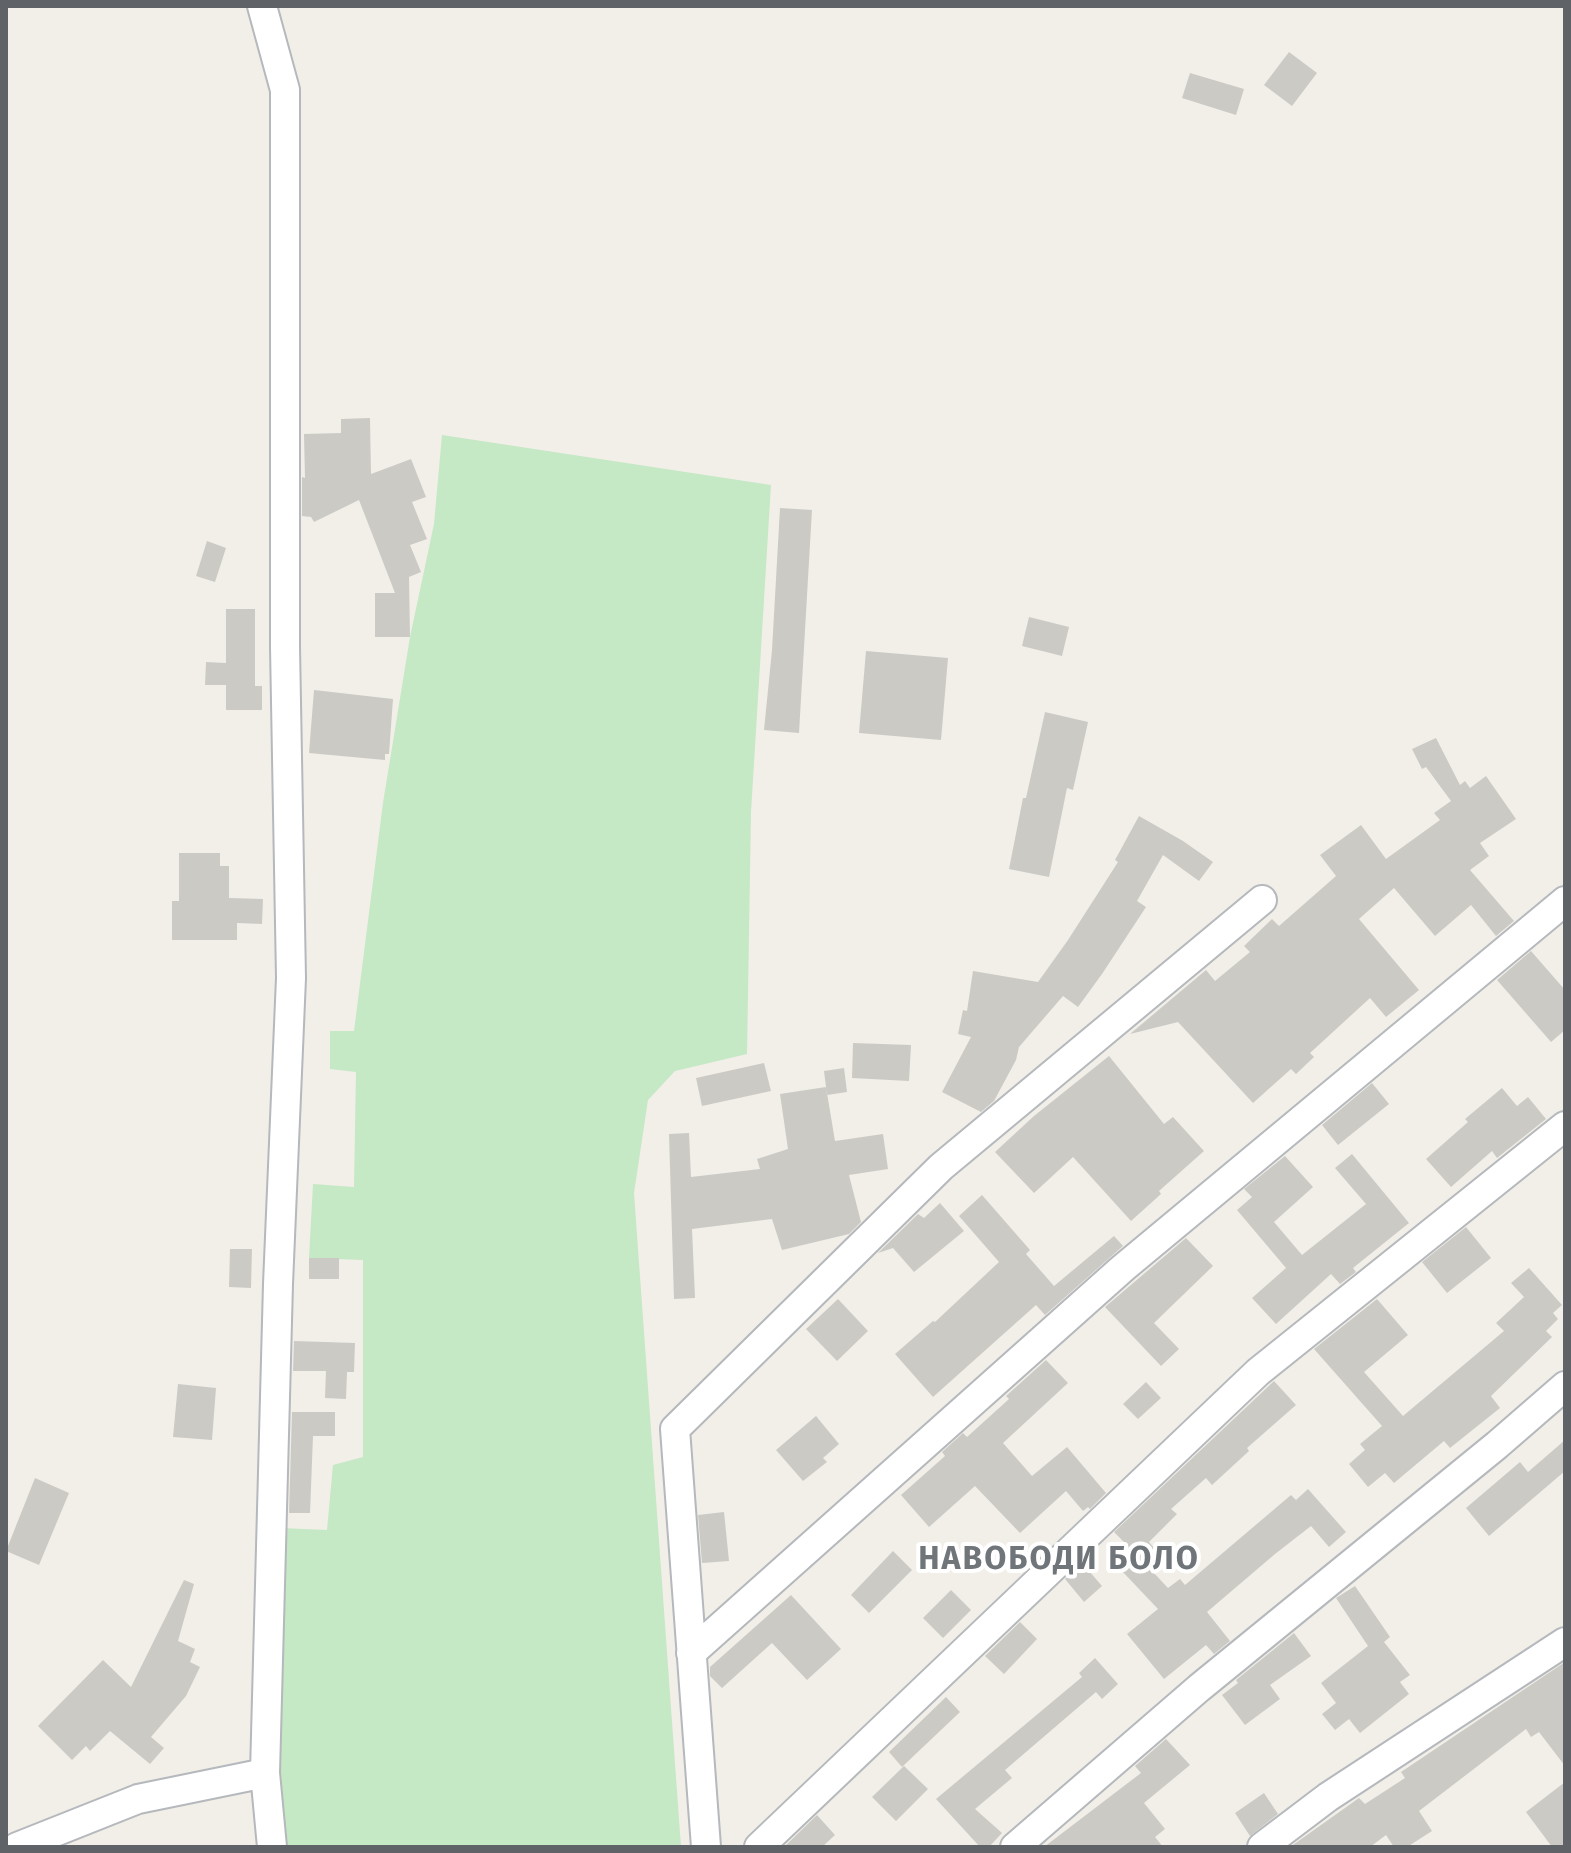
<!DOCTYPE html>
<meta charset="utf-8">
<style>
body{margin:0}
#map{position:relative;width:1571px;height:1853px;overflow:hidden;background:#f1efe8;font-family:"Fira Sans",sans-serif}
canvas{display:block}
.frame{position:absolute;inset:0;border:8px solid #5f6368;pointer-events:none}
</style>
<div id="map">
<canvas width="1571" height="1853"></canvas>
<div class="frame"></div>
</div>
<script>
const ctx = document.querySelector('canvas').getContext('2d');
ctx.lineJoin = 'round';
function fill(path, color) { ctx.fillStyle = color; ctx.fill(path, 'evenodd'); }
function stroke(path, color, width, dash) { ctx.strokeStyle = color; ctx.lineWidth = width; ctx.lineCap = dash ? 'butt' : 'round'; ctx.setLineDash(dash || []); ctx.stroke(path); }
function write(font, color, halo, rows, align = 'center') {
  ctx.font = font + ' "Fira Sans",sans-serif'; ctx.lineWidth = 8; ctx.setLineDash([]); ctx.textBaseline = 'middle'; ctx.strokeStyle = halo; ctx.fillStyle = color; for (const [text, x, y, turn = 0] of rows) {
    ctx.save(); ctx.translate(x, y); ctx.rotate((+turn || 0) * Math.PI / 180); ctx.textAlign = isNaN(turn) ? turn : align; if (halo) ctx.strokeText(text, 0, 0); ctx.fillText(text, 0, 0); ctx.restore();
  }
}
const green = new Path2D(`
 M 442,435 L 771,485 L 751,812 L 747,1054 L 675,1071 L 648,1100 L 634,1193 L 681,1847 L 280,1847 L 272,1778 L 281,1528 L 327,1530 L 333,1465 L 363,1457 L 363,1260 L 309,1258 L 313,1184 L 354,1187 L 356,1072 L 330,1069 L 330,1031 L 354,1031 L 383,803 L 410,637 L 434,524 Z`);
const building = new Path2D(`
 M 1289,52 L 1317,73 L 1292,106 L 1264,85 Z
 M 1190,73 L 1244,89 L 1236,115 L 1182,98 Z
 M 370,418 L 371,474 L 411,459 L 426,497 L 412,502 L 427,539 L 410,545 L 421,572 L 409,577 L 410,637 L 375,637 L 375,593 L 395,593 L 359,500 L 314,522 L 311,517 L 302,516 L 302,477 L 305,478 L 304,434 L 341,433 L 341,419 Z
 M 780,508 L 812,510 L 799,733 L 764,730 L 772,650 Z
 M 207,541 L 226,548 L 215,582 L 196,576 Z
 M 226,609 L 255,609 L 255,686 L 262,686 L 262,710 L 226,710 L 226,685 L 205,685 L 206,662 L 226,663 Z
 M 1029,617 L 1069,627 L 1062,656 L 1022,646 Z
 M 866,651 L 948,658 L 941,740 L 859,733 Z
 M 314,690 L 393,699 L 389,754 L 385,754 L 385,760 L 309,753 Z
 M 1045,712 L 1088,722 L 1073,790 L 1067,788 L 1049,877 L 1009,869 L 1023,798 L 1026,798 Z
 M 1436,738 L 1460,785 L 1465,781 L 1470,788 L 1486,776 L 1516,819 L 1480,843 L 1489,856 L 1470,870 L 1514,921 L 1496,936 L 1471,905 L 1435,936 L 1394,888 L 1359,919 L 1419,990 L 1386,1017 L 1370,998 L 1310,1053 L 1314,1057 L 1296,1074 L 1291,1069 L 1253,1103 L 1178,1022 L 1130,1034 L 1206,970 L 1215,981 L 1250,952 L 1244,946 L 1272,919 L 1279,926 L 1336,876 L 1320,855 L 1361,825 L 1386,859 L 1440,820 L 1434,813 L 1451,801 L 1426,767 L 1422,769 L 1412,749 Z
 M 1139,816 L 1183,841 L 1213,862 L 1199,881 L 1163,855 L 1137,901 L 1146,907 L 1102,974 L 1078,1007 L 1063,996 L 1019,1047 L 1016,1060 L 994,1101 L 981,1112 L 942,1092 L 971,1037 L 958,1034 L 963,1010 L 967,1011 L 973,971 L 1038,982 L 1068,940 L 1118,862 L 1115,860 Z
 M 179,853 L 220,853 L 220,866 L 229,866 L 229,898 L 263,899 L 262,924 L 237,923 L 237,940 L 172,940 L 172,901 L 179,901 Z
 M 1531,951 L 1565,990 L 1565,1030 L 1551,1042 L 1497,980 Z
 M 853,1043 L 911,1045 L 909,1081 L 852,1078 Z
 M 1109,1056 L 1164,1124 L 1173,1117 L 1204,1151 L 1159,1191 L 1161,1194 L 1131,1221 L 1073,1157 L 1034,1193 L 995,1152 L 1034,1116 Z
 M 764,1063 L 771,1091 L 702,1106 L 696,1078 Z
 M 844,1068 L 847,1092 L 827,1095 L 824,1071 Z
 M 1372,1083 L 1389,1104 L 1338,1145 L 1322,1125 Z
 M 826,1087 L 835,1141 L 883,1134 L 888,1169 L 849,1175 L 861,1222 L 849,1234 L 782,1250 L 772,1219 L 692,1229 L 695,1298 L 674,1299 L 669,1134 L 689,1133 L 691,1177 L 760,1169 L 757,1159 L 788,1149 L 780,1094 Z
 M 1502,1088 L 1517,1106 L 1528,1097 L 1546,1119 L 1497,1158 L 1492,1151 L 1451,1187 L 1426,1159 L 1468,1122 L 1465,1119 Z
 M 1352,1154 L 1409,1223 L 1353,1268 L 1356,1272 L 1340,1284 L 1331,1274 L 1276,1324 L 1252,1298 L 1286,1268 L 1237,1210 L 1252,1197 L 1244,1189 L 1285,1156 L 1313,1187 L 1274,1222 L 1302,1255 L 1366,1204 L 1335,1168 Z
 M 982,1195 L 1030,1250 L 1026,1254 L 1054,1286 L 1114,1236 L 1123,1246 L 1045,1315 L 1036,1305 L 933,1397 L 895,1354 L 933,1321 L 935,1322 L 999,1262 L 959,1216 Z
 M 940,1203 L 964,1231 L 914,1272 L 893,1248 L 878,1253 L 918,1214 L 924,1218 Z
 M 1466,1227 L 1491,1258 L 1447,1293 L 1422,1262 Z
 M 1186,1238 L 1213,1266 L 1154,1323 L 1179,1349 L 1161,1366 L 1105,1307 Z
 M 230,1249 L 252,1249 L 251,1288 L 229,1287 Z
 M 309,1258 L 339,1258 L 339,1279 L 309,1279 Z
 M 1529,1268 L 1562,1305 L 1553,1313 L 1558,1319 L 1546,1331 L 1552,1337 L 1491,1396 L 1500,1408 L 1450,1448 L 1444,1441 L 1394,1483 L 1385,1473 L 1368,1487 L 1349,1464 L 1365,1450 L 1360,1444 L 1382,1426 L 1314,1349 L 1377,1299 L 1408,1335 L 1364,1372 L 1403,1416 L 1504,1331 L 1496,1323 L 1524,1297 L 1511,1283 Z
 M 838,1299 L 868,1331 L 837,1361 L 806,1329 Z
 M 294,1341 L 355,1343 L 354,1372 L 347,1372 L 346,1399 L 325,1398 L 326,1371 L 293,1371 Z
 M 1046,1360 L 1068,1383 L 1003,1443 L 1032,1476 L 1067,1447 L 1106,1493 L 1090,1509 L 1088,1507 L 1083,1511 L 1066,1491 L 1020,1533 L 975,1486 L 929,1527 L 901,1495 L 945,1456 L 942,1452 L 963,1433 L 967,1437 L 1009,1399 L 1006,1396 Z
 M 1274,1381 L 1296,1405 L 1247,1448 L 1249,1451 L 1212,1485 L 1206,1478 L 1171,1509 L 1177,1514 L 1149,1542 L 1163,1559 L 1152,1570 L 1114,1532 Z
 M 1146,1382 L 1161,1398 L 1138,1419 L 1123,1404 Z
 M 178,1384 L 216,1388 L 212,1440 L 173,1437 Z
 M 292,1412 L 335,1412 L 335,1436 L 313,1436 L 310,1513 L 289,1513 Z
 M 816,1416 L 839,1444 L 823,1458 L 827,1462 L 803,1481 L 776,1450 Z
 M 1565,1440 L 1565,1471 L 1489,1536 L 1466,1508 L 1520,1462 L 1528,1472 Z
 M 35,1478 L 69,1493 L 39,1565 L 6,1551 Z
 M 1308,1489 L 1346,1532 L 1329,1547 L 1311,1526 L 1275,1554 L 1207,1612 L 1230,1641 L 1214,1654 L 1206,1645 L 1164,1679 L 1127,1634 L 1158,1609 L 1121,1570 L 1137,1555 L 1168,1588 L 1180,1579 L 1185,1585 L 1291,1495 L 1296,1500 Z
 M 724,1512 L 729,1561 L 702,1563 L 698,1515 Z
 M 893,1551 L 912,1570 L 869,1613 L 851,1595 Z
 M 1082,1563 L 1102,1586 L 1084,1602 L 1065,1579 Z
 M 184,1580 L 194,1584 L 178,1641 L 195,1649 L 190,1662 L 200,1667 L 186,1696 L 151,1737 L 164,1748 L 150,1764 L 110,1731 L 90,1751 L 86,1746 L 72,1760 L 38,1726 L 103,1660 L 131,1687 Z
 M 1355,1586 L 1390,1637 L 1384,1642 L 1410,1675 L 1400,1682 L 1409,1694 L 1360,1733 L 1349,1719 L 1335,1730 L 1322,1714 L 1336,1703 L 1321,1683 L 1368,1646 L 1336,1598 Z
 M 951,1590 L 971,1610 L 943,1638 L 923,1618 Z
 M 791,1595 L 841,1649 L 807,1680 L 772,1643 L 722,1688 L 710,1676 L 710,1667 Z
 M 1020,1622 L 1037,1639 L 1004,1674 L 985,1656 Z
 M 1294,1633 L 1311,1656 L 1270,1685 L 1280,1699 L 1245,1725 L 1222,1695 L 1238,1683 L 1236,1680 Z
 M 1095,1658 L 1118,1684 L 1102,1699 L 1096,1692 L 1005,1770 L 1012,1778 L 975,1809 L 1002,1833 L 989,1847 L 980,1847 L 936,1799 L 1082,1677 L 1079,1673 Z
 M 1565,1662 L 1565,1766 L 1539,1732 L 1531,1737 L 1526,1729 L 1419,1811 L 1432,1831 L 1407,1847 L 1394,1847 L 1386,1835 L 1370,1847 L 1290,1847 L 1359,1798 L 1365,1804 L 1405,1778 L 1401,1772 Z
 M 946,1697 L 960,1712 L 902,1767 L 889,1752 Z
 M 1166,1739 L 1190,1765 L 1144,1803 L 1165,1829 L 1155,1837 L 1163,1847 L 1044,1847 L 1141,1773 L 1135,1766 Z
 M 904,1766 L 928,1789 L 896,1821 L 872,1797 Z
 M 1565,1782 L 1565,1847 L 1552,1847 L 1526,1812 Z
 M 1264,1793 L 1278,1814 L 1250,1836 L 1235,1813 Z
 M 817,1815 L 835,1835 L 822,1847 L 784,1847 Z`);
const minor = new Path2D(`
 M 262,6 L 285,90 L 285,647 L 291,978 L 278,1284 L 265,1773 L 272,1847
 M 691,1653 L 1123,1268 L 1565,901
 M 17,1847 L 138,1799 L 265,1773
 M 706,1847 L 675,1429 L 941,1167 L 1262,900
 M 759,1847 L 1258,1372 L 1565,1126
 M 1015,1847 L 1199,1688 L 1497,1445 L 1565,1386
 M 1262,1847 L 1328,1797 L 1565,1642`);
const districtNames = [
 ["НАВОБОДИ БОЛО",1059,1560]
];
fill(green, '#c5e8c5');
fill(building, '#cccac5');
stroke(minor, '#b5b8bc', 32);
stroke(minor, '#fff', 28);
ctx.letterSpacing = '2px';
write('bold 32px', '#70757a', '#fff', districtNames);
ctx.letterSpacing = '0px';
</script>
